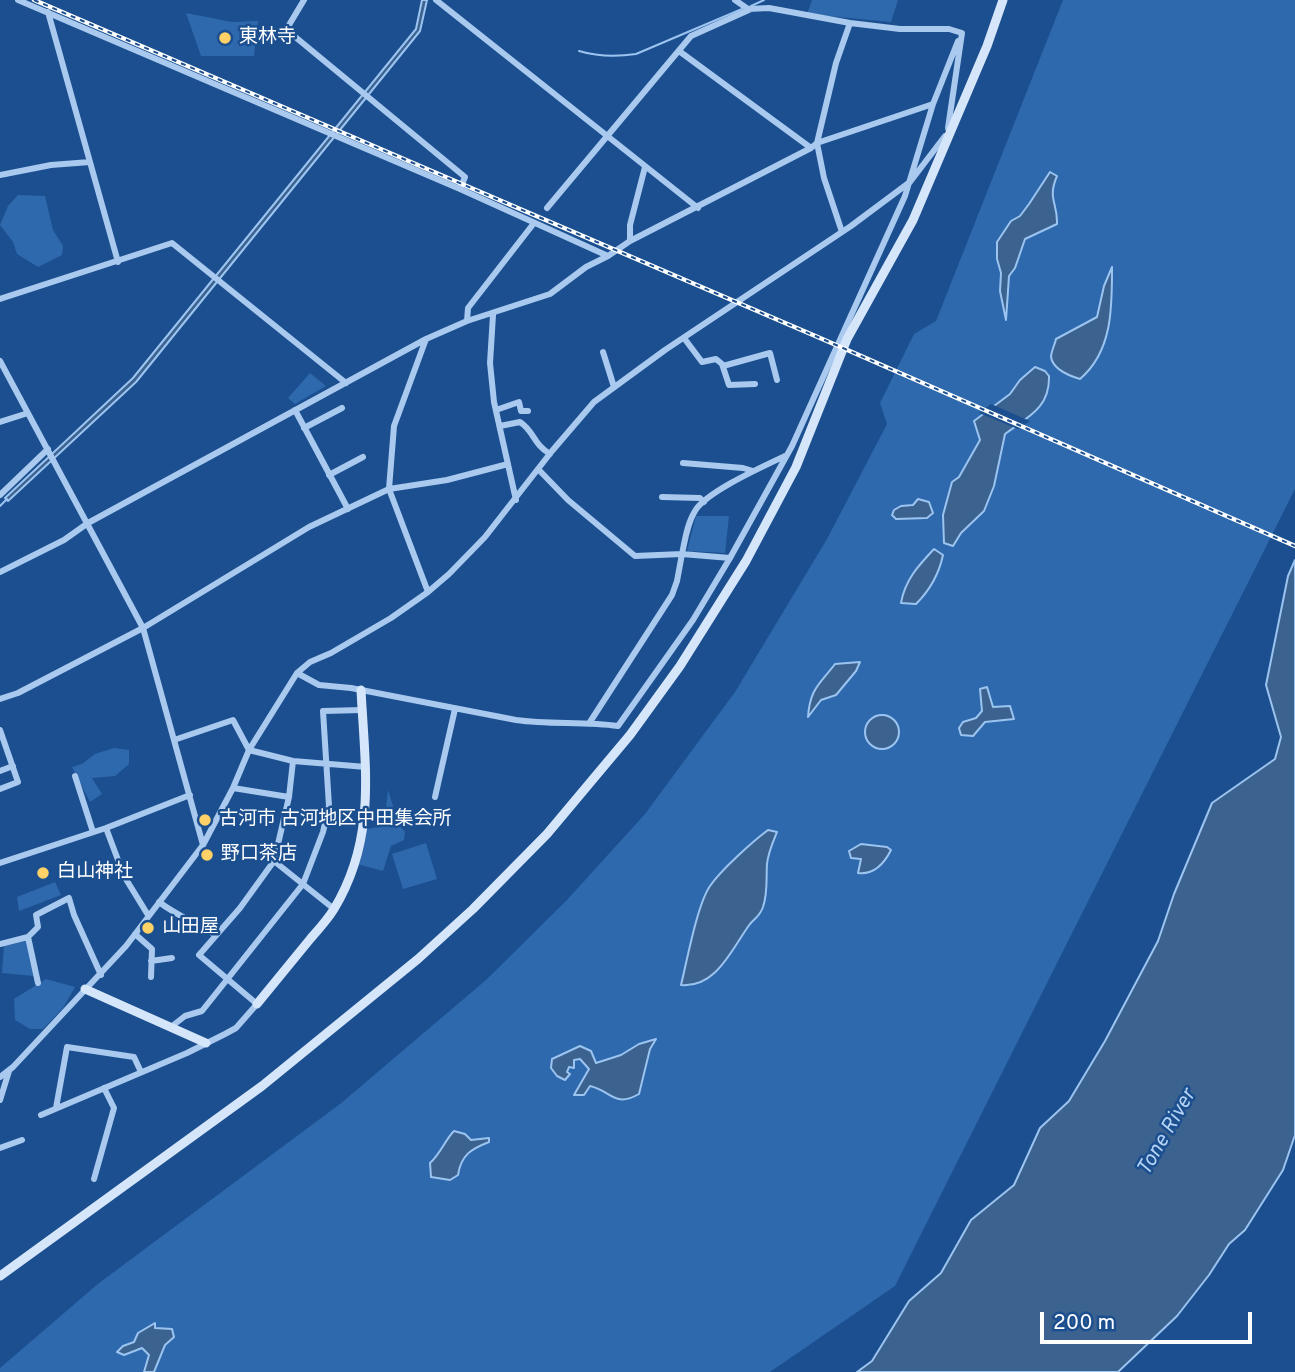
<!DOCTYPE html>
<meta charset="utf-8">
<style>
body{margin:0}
#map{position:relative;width:1295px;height:1372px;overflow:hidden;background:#1b4f8f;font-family:Overpass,sans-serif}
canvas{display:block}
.scale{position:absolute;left:1040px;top:1312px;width:212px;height:32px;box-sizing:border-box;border:4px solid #fff;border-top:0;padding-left:9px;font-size:21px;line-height:24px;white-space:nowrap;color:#fff;-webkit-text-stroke:5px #1b4f8f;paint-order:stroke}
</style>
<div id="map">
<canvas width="1295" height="1372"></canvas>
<div class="scale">200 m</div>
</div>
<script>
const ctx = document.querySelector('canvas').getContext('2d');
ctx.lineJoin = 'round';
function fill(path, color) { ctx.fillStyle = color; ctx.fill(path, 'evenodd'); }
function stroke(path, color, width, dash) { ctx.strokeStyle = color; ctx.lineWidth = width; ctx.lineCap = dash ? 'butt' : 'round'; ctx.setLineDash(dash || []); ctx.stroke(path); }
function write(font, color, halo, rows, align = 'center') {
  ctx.font = font + ' Overpass,"Noto Sans JP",sans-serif'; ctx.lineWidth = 5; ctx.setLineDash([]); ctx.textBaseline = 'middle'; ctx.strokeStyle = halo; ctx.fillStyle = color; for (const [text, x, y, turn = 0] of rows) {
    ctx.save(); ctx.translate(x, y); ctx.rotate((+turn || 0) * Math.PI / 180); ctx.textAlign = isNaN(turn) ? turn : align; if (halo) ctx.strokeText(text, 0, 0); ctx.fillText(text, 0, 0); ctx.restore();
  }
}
const green = new Path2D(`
 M 812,0 L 898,0 L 891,22 L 807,14 Z
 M 1063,0 L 1295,0 L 1295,489 L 895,1286 L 770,1372 L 0,1372 L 0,1368 L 99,1283 L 340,1104 L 486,980 L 566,901 L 645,814 L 735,692 L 827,539 L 887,424 L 880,403 L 914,334 L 936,321 Z
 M 186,13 L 232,22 L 258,21 L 254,56 L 201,56 Z
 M 18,195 L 45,196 L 53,230 L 63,246 L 62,255 L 38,267 L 17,254 L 13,242 L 0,225 L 8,206 Z
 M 310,373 L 326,386 L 295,404 L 288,398 Z
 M 696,516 L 729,516 L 725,553 L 687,551 Z
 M 114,748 L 129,750 L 129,764 L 115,776 L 92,778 L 102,794 L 90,802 L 72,767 L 82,764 L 95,754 Z
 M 388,790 L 399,825 L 405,832 L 404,840 L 391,846 L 383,871 L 357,864 L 367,829 L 384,826 Z
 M 426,843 L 437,879 L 403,889 L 392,854 Z
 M 55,882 L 61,895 L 19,911 L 17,897 Z
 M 27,941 L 34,976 L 2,973 L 4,946 Z
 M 46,979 L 75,987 L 63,1008 L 43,1029 L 30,1029 L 15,1020 L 14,999 Z`);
const water = new Path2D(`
 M 422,0 L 427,0 L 420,31 L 136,382 L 8,501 L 5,498 L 133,378 L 416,29 Z
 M 1050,172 L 1057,176 C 1047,199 1058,203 1057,224 L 1025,239 L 1015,268 L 1009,276 L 1006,320 L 1000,291 L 1001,273 L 997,259 L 997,242 L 1011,221 L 1020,216 L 1029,204 Z
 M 1112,267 C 1112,306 1113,351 1080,379 C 1070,376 1053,370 1051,357 C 1051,352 1055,344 1056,339 L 1097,317 L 1104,286 Z
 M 1035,367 L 1045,371 L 1049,376 C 1050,408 1028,417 1005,434 L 994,486 L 984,511 L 961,533 L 953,546 L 944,543 L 943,515 L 952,482 L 959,477 L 980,440 L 974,421 L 1010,394 L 1020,380 Z
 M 918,499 L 929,502 L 933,513 L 927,518 L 896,519 L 892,515 L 894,510 L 901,506 L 913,505 Z
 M 934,549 L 943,555 C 939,574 930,590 916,604 L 901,603 C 905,580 918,566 934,549 Z
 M 1295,560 L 1295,1135 L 1283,1170 L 1245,1230 L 1229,1244 L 1209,1275 L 1177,1316 L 1118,1372 L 857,1372 L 872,1361 L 909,1301 L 941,1273 L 971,1220 L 1014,1185 L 1040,1128 L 1069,1101 L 1105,1041 L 1158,941 L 1174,894 L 1212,803 L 1275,759 L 1281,737 L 1266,685 L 1288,576 Z
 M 860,662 L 856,671 L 836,695 L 821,700 L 808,717 C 810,688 820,684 835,664 Z
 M 987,687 L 993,707 L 1010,706 L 1014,719 L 985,722 L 973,736 L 961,735 L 959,728 L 963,722 L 976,718 L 982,711 L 980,689 Z
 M865 732a17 17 0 1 1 34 0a17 17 0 1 1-34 0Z
 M 768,830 L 777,832 C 773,842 768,853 767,864 C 766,878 768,893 763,907 C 760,916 755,918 750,924 C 732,948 717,988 681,985 C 687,961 697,905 710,886 C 721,870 752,842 768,830 Z
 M 861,844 L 887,847 L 891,850 C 884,864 874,875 858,873 L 861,859 L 851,858 L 849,851 Z
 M 656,1039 L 650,1049 L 639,1094 C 614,1108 612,1091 590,1086 L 584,1095 L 574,1095 L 589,1069 L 580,1059 L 574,1060 L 574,1068 L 569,1067 L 567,1072 L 570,1074 L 565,1080 L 557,1076 L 551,1068 L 552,1059 L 580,1046 L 591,1051 L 596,1063 L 621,1055 L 639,1044 Z
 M 454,1131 L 465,1134 L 471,1140 L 489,1138 L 489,1142 C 471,1149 461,1155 458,1175 L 450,1180 L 431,1177 L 430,1163 C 441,1153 445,1140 454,1131 Z
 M 155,1323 L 155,1328 L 172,1329 L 174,1337 L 165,1345 L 154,1372 L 144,1372 L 149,1355 L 142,1348 L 124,1355 L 117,1352 L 123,1346 L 134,1342 L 138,1333 Z`);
const pier = new Path2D(`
 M 991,404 L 1030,421 L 1018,429 L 979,413 Z`);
const stream = new Path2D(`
 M 751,6 L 764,0
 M 579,51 C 599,57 616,57 636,54 L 742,9
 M 0,506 L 7,499`);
const street = new Path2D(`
 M 18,0 L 460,189 L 608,256
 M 304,0 L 289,25 L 288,31 L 465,177 L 460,189
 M 436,0 L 698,208
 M 48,12 L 118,262
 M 679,51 L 811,148
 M 0,175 L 51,165 L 90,162
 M 547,208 L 691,36 L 751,9
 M 842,232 L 824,178 L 817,143 L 836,63 L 850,23
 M 630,241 L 630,225 L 645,167
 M 0,299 L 172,243 L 346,383
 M 493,315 L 490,363 L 494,402 L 516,500
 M 467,321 L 468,308 L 534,223
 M 684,338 L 702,362 L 716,359 L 722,364 L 729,385 L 755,384
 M 426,339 L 394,426 L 389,489 L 428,592
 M 603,352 L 614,387
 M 0,361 L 143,628 L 203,845
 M 723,366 L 770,353 L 777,380
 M 295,410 L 348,509
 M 496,410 L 519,402 L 521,411 L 528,411
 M 0,422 L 28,413
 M 500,426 L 520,422 C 535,432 532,443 550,454
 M 304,428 L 342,408
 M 683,463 L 743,468 L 753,471
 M 538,469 L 568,500 L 635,556 L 682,554 L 677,581 L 672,595 L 590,722
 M 329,475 L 363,457
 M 0,495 L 48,449
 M 662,497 L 700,498 L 704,502
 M 730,558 L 682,554 C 685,540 687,524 695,511 C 706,492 764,466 785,456
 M 0,572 L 64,540 L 88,523 L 426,339 L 467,321 L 550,294 L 586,267 L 608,256 L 630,241 L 811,148 L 817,143 L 933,104
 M 297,673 L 319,685 L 351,688 L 516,720 C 550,725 584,721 618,726 L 693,620 L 730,558 L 792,446 L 905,196 L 933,104 L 958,41
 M 0,699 L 18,693 L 143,628 L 309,527 L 389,489 L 447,480 L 508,464
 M 0,730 L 18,782 L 0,789
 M 174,740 L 233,720 L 249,750 L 293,761 L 366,767
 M 0,771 L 13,766
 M 75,776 L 93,832
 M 233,788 L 289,797
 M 435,797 L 455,709
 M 106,828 L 124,876 L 148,915
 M 274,861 L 334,909
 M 0,863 L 106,828 L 190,795
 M 159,902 C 176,915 196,923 215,935
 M 135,934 L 152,949 L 151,977
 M 0,944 L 28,937
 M 151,961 L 172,958
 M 38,983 L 28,937 L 38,927 L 36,915 L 69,898 L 74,915 L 101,975
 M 171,1027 L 185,1016 L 202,1011 L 303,884 L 323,832 L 329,806 L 323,711 L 362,710
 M 0,1077 L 13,1067 L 126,946 L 203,845 L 233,788 L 249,750 L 297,673 L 310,662 L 331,653 L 391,618 L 428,592 L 449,574 L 485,537 L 552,451 L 594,402 L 665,350 L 851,226 L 910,182 L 945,136 L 950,135 L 948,128 L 962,33 L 949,29 L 900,29 L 850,23 L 769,8 L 748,9 L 735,0
 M 0,1100 L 9,1071
 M 56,1108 L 67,1047 L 134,1057 L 141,1072
 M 41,1115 L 187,1053 L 225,1034 L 236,1028 L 257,1004 L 199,955 L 240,908 L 274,861 L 289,797 L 293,761
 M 0,1148 L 22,1140
 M 94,1179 L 114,1108 L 104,1088`);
const secondary = new Path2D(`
 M 85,989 L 206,1043
 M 257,1004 C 275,982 293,960 311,938 C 319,929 328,919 334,909 C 377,838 365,768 361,690
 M 0,1276 L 262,1086 L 418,959 L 473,909 L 547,834 L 630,735 L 680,666 L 746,561 L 796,467 L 847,339 L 913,220 L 987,46 L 1003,0`);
const rail = new Path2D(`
 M 34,0 L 820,338 L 1295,546`);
const markers = [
 [225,38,7,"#ffd166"],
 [205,820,7,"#ffd166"],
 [207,855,7,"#ffd166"],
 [43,873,7,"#ffd166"],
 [148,928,7,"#ffd166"]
];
const poiNames = [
 ["東林寺",239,38],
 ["古河市 古河地区中田集会所",219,820],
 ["野口茶店",221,855],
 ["白山神社",57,873],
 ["山田屋",162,928]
];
const waterNames = [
 ["Tone River",1168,1133,-60]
];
fill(green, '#2e69ad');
fill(water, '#3c6290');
stroke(water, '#9cc4f0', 2);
fill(pier, '#1b4f8f');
stroke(stream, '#9cc4f0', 2);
stroke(street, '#a9c9ee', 6);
stroke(secondary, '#d6e6fa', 9);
stroke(rail, '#fff', 4.5);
stroke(rail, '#1b4f8f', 2, [5]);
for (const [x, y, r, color] of markers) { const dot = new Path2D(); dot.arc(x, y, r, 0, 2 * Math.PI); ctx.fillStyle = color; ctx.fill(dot); stroke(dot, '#1b4f8f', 2.5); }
write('19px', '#fff', '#1b4f8f', poiNames, 'left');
write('italic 21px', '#b5d3f5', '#1b4f8f', waterNames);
</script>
